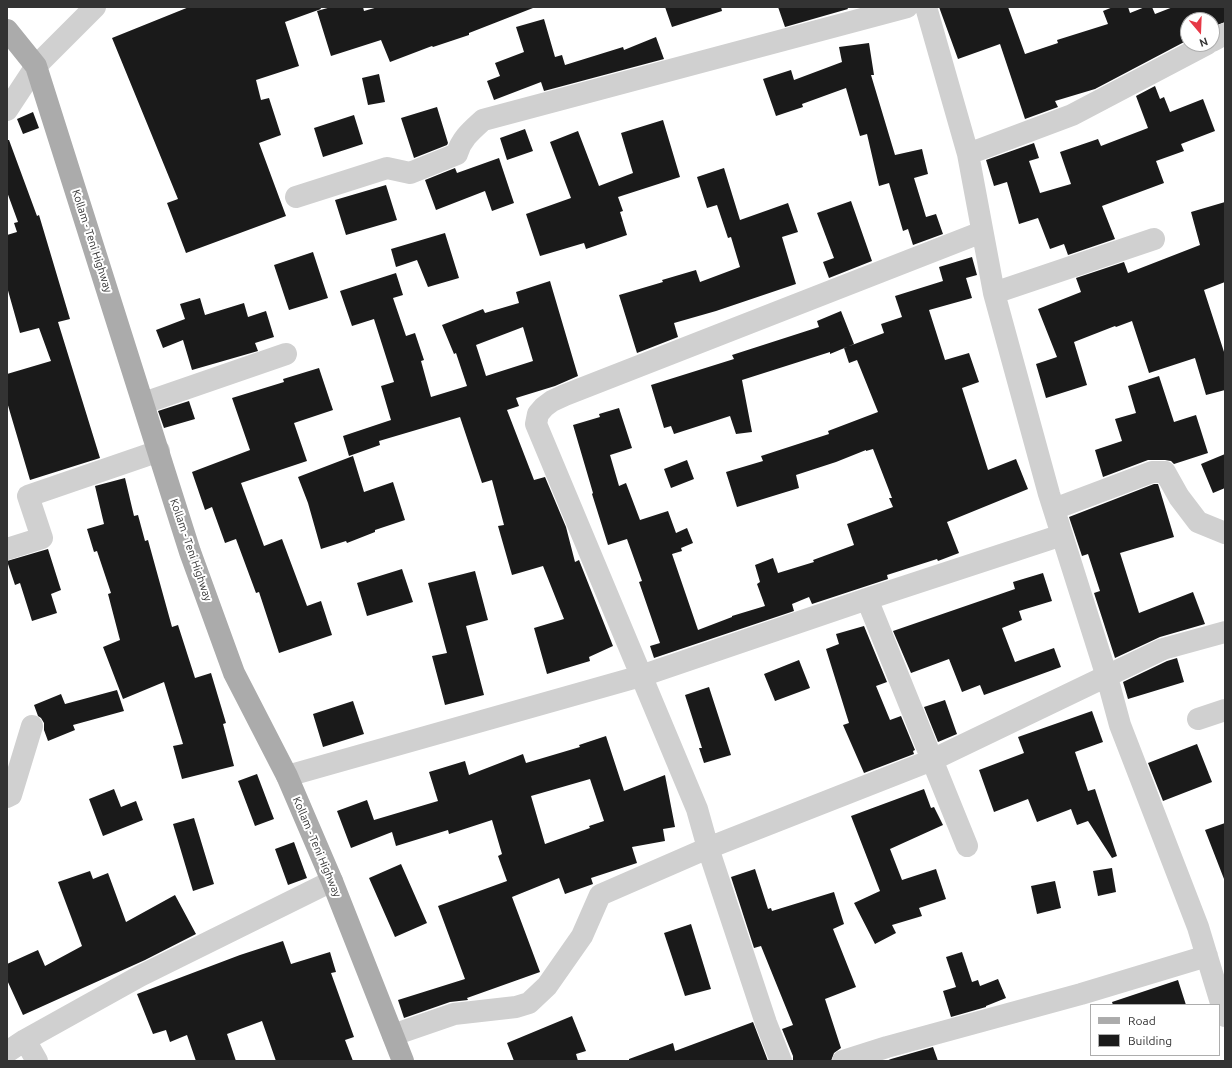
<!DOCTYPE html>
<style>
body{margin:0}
#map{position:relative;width:1232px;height:1068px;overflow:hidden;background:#fff;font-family:Ubuntu,sans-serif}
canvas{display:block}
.frame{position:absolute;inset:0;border:8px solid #333;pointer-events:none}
.legend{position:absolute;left:1090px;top:1004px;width:130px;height:52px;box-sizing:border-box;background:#fff;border:1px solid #adadad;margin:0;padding:5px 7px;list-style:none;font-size:12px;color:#333}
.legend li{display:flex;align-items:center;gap:8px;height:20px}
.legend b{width:20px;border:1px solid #adadad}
.north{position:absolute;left:1180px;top:12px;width:40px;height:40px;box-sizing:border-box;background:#fff;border:1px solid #adadad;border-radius:50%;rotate:161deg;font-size:11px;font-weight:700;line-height:16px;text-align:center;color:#333}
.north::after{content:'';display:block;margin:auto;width:14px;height:18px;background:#e63946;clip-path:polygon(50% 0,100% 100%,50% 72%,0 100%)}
</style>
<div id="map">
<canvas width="1232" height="1068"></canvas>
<div class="frame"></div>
<ul class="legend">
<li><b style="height:5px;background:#ababab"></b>Road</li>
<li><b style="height:11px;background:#1a1a1a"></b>Building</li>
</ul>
<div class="north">N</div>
</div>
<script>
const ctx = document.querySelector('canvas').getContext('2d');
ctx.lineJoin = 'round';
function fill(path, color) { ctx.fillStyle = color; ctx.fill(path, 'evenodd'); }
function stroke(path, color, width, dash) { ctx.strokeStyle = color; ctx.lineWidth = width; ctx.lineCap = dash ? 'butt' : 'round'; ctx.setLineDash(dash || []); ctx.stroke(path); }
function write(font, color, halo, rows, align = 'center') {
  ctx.font = font + ' Ubuntu,sans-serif'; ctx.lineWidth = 4; ctx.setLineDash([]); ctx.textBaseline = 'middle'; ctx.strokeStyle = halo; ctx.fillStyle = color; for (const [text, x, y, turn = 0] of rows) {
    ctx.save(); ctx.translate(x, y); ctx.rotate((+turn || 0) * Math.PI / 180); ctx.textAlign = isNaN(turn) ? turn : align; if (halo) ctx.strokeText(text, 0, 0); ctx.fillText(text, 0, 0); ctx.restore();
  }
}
const building = new Path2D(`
 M 189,7 L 320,7 L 321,9 L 285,22 L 299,66 L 256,80 L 261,100 L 269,98 L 281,135 L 259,143 L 286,216 L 186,253 L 167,203 L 178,199 L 112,38 Z
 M 331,7 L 363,7 L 364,11 L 378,7 L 533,8 L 469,33 L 469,35 L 433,47 L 432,46 L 390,62 L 381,40 L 331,56 L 317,11 Z
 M 665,7 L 721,7 L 722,11 L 672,27 Z
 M 778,7 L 847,7 L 848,9 L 785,27 Z
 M 939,7 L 1008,7 L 1025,54 L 1058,43 L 1057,40 L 1108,24 L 1103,11 L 1113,7 L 1128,7 L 1130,13 L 1145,7 L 1152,7 L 1155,14 L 1173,7 L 1225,7 L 1225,22 L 1212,27 L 1212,20 L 1188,20 L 1188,40 L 1095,89 L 1055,101 L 1058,107 L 1025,119 L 1000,44 L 958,59 Z
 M 544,19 L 555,57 L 562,55 L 565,65 L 623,47 L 624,50 L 656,37 L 664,59 L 544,91 L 541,82 L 494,100 L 487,81 L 500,76 L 495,63 L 524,52 L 516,27 Z
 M 869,43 L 874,75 L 871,75 L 895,155 L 922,149 L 928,174 L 914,178 L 926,217 L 936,214 L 943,234 L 913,245 L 908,229 L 903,231 L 889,183 L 879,186 L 867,134 L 860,136 L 846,88 L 802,104 L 803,107 L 776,116 L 763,79 L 791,70 L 794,80 L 842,62 L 839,47 Z
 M 379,74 L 385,102 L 368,105 L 362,78 Z
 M 1155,86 L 1160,99 L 1164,97 L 1170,112 L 1203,99 L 1215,131 L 1181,144 L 1184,151 L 1156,161 L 1164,183 L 1102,206 L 1115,239 L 1068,255 L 1064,244 L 1050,249 L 1038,218 L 1019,224 L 1007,182 L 994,186 L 986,160 L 1034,143 L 1039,158 L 1029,161 L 1040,193 L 1071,184 L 1060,152 L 1098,139 L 1101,146 L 1148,128 L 1136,96 Z
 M 437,107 L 448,143 L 447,145 L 414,158 L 401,118 Z
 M 33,112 L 39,128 L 23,134 L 17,119 Z
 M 354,115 L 363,144 L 323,157 L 314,128 Z
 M 663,120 L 680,177 L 618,197 L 623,211 L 620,212 L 627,235 L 586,249 L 584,243 L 540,256 L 526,214 L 571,198 L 550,142 L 578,131 L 599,186 L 633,173 L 621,133 Z
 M 525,129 L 533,151 L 507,160 L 500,138 Z
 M 7,140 L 9,140 L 37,216 L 39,215 L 70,319 L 58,322 L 100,458 L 30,480 L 7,402 L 7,374 L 51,361 L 39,328 L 20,333 L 7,287 L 7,235 L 17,232 L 14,223 L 18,222 L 7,192 Z
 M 499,158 L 514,203 L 492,211 L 485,191 L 436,210 L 425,180 L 455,168 L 457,173 Z
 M 724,168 L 740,220 L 788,203 L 798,232 L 782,237 L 796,284 L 716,311 L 674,323 L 678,337 L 637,353 L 619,295 L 663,282 L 662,280 L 696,270 L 700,282 L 740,267 L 731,237 L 728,238 L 717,205 L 707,208 L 697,177 Z
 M 386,185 L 397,220 L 346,235 L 335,200 Z
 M 851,201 L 872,261 L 829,278 L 823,262 L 834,258 L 817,213 Z
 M 1225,202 L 1225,282 L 1204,290 L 1225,355 L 1225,390 L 1206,395 L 1195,358 L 1149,373 L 1132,321 L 1116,327 L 1115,326 L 1074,342 L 1087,385 L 1046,398 L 1036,364 L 1057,357 L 1038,309 L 1081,292 L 1076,278 L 1124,262 L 1128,273 L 1200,245 L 1191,212 Z
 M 445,233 L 459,278 L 428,287 L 417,260 L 396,267 L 391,249 Z
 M 313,252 L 328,298 L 289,310 L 274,265 Z
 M 972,257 L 977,275 L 966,278 L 972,298 L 929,310 L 945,360 L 969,353 L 979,382 L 962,388 L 988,470 L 1016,459 L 1028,489 L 947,522 L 959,553 L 938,561 L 937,559 L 887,575 L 888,579 L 812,604 L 809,597 L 792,604 L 794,611 L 654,658 L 650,646 L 660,643 L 639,582 L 642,581 L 627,539 L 608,545 L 592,494 L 593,493 L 573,425 L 600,417 L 599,414 L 619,408 L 632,448 L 610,455 L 619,486 L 626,483 L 640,520 L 668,511 L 676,533 L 687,528 L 693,543 L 681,548 L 682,551 L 672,554 L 698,630 L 732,617 L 732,616 L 765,606 L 757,584 L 760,582 L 755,565 L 773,558 L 778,573 L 814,562 L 813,560 L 854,545 L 847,524 L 893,507 L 889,498 L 892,498 L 873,449 L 866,451 L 866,450 L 836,462 L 796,475 L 799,488 L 737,507 L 726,472 L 763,461 L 761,456 L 829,434 L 828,431 L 878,412 L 857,360 L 849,363 L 844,348 L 884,333 L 881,324 L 902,317 L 895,296 L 943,281 L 939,267 Z
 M 396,273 L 403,295 L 393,298 L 406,336 L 415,333 L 424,360 L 421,361 L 431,397 L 467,386 L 456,353 L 454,354 L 442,325 L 483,309 L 485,313 L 519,303 L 516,292 L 550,281 L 578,376 L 555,386 L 516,398 L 519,406 L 507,410 L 534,480 L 545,477 L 566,527 L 575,562 L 579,560 L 613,646 L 589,657 L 590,661 L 547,674 L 534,628 L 564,619 L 543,566 L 512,575 L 498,526 L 504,525 L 492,480 L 482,483 L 460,417 L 379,441 L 380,445 L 349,456 L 343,436 L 391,420 L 381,386 L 394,382 L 374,319 L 352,326 L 340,291 ZM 523,327 L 533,361 L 486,376 L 476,345 Z
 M 200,298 L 205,315 L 244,303 L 248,317 L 266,311 L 274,337 L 255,343 L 258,351 L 192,370 L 183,340 L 163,348 L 156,330 L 185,319 L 180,304 Z
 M 841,311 L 854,344 L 830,354 L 830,352 L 742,380 L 752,432 L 736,434 L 730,416 L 674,434 L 671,426 L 664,428 L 651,385 L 734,359 L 732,355 L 819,327 L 817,321 Z
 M 319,368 L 333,410 L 294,423 L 307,461 L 241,483 L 264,546 L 282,539 L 307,606 L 321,601 L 332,635 L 279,653 L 259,592 L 256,593 L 236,539 L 225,543 L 212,507 L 205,510 L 192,472 L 250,450 L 232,398 L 284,382 L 283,379 Z
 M 1159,376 L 1174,422 L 1196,415 L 1208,453 L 1174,464 L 1171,461 L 1165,460 L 1148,460 L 1103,477 L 1095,450 L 1122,441 L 1115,419 L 1136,413 L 1128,386 Z
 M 189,401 L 195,419 L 164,428 L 158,411 Z
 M 1225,454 L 1225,488 L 1213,493 L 1201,464 Z
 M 353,456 L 364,492 L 393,482 L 405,520 L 375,530 L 375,532 L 347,543 L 346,541 L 321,549 L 308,503 L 298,477 Z
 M 687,460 L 694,479 L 671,488 L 664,469 Z
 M 125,478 L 134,516 L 138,515 L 145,541 L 148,540 L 172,627 L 178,625 L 195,678 L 211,673 L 226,723 L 223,724 L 234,766 L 182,779 L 173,746 L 183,744 L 164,682 L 123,699 L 103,647 L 120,640 L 108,594 L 111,593 L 97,551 L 94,552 L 87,529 L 104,524 L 95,486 Z
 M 1154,484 L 1158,484 L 1159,487 L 1174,537 L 1120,553 L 1139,613 L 1193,592 L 1205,624 L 1160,637 L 1115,658 L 1094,593 L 1100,591 L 1088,554 L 1082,556 L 1069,517 Z
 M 48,549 L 61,590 L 51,594 L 57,613 L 32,621 L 20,583 L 15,585 L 7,561 Z
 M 402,569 L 413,602 L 367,616 L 357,583 Z
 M 475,571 L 488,620 L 466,626 L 484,695 L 445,705 L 432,656 L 447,653 L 428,583 Z
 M 1043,573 L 1052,601 L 1019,611 L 1022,620 L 1002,628 L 1015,662 L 1054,648 L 1061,667 L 984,695 L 980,685 L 962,692 L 949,659 L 911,673 L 893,631 L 1015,589 L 1013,582 Z
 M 864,626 L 887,682 L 876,686 L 890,720 L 901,716 L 915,750 L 913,751 L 914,754 L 864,773 L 843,725 L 849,723 L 826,649 L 839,644 L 836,634 Z
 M 1177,658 L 1184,682 L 1128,699 L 1123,682 L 1167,661 Z
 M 799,660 L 810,688 L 775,701 L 764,674 Z
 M 709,687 L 731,755 L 704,763 L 699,748 L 702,748 L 685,695 Z
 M 117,690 L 124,711 L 73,725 L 75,730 L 48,741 L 44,730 L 44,723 L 41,718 L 38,716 L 34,705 L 61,694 L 65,704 Z
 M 945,700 L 957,734 L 938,742 L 924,707 Z
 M 353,701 L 364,734 L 323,747 L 313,714 Z
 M 1092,711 L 1103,742 L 1075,752 L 1088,791 L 1095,789 L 1117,856 L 1112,858 L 1088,821 L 1077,825 L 1071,809 L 1037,822 L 1028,799 L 994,812 L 979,770 L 1024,753 L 1018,737 Z
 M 606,736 L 624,791 L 665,775 L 675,827 L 663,829 L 665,841 L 632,847 L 637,863 L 591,878 L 593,884 L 565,894 L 559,878 L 512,897 L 540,972 L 467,998 L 468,1000 L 450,1002 L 404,1018 L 398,1000 L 465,979 L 438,906 L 507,881 L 498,856 L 502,854 L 492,820 L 449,834 L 448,830 L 396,846 L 392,832 L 351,848 L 337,811 L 367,800 L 374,820 L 438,801 L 429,772 L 465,761 L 469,775 L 523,754 L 526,763 L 580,747 L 579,745 ZM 590,779 L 604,821 L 589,826 L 590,828 L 545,844 L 531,796 Z
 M 1197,744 L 1212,782 L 1163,801 L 1148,763 Z
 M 257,774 L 274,819 L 255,826 L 238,781 Z
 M 114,789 L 121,807 L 136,801 L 143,820 L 103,836 L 89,799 Z
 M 924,789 L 931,808 L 934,807 L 943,825 L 890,849 L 902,880 L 936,869 L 946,899 L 919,908 L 922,916 L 892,925 L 896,933 L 875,944 L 854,903 L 880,891 L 851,816 Z
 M 194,818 L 214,884 L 193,891 L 173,824 Z
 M 1225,823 L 1225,879 L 1224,879 L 1205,830 Z
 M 294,842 L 307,878 L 288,885 L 275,849 Z
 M 401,864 L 427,923 L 395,937 L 369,878 Z
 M 1112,868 L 1116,892 L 1098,896 L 1093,871 Z
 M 755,869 L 768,909 L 771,908 L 772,911 L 834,892 L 844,924 L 833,929 L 856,987 L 825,999 L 841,1048 L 834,1053 L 831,1061 L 793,1061 L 793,1056 L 782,1029 L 793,1025 L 761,946 L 754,948 L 731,877 Z
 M 90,871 L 93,879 L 108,873 L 126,922 L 175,895 L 196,934 L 145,960 L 23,1015 L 7,980 L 7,964 L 38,950 L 45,966 L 82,946 L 58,882 Z
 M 1055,881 L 1061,908 L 1037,914 L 1031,886 Z
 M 691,924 L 711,989 L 685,996 L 664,933 Z
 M 283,941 L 291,964 L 330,952 L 336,972 L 331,973 L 354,1037 L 345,1040 L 353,1061 L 276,1061 L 262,1021 L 227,1034 L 236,1061 L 196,1061 L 187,1035 L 170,1042 L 166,1030 L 153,1034 L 137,994 L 240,955 Z
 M 962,952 L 972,982 L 978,980 L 980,986 L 998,979 L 1006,998 L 986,1006 L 986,1007 L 951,1017 L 943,991 L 956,987 L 946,957 Z
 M 1178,980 L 1186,1005 L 1113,1005 L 1112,1002 Z
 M 572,1016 L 586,1051 L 576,1054 L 578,1061 L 514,1061 L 507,1043 Z
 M 753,1022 L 768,1061 L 629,1061 L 629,1059 L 673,1043 L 675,1051 Z
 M 933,1047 L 938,1061 L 886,1061 L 891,1059 Z`);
const minor = new Path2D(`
 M 926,7 L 968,154 L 1072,115 L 1207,44
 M 1212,41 L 1225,34
 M 7,110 L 36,66 L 95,7
 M 968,154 L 994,293 L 1049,494 L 1107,677 L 1120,725 L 1198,927 L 1225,1016
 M 296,197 L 387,168 L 410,173 L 457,154 C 461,139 472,130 483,120 L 907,7
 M 994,293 L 1154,239
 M 144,403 L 286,354
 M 1054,509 L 1152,472 L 1165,472 L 1179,497 L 1198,522 L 1225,533
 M 7,549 L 42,538 L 28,496 L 159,451
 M 867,599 L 967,846
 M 1198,719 L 1225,710
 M 287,776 L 641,676 L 867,599 L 1062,535
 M 7,797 L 11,795 L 32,726
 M 393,1035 L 454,1014 L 516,1007 L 529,1003 L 547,986 L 582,936 L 600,895 L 708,848 L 932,760 L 1163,649 L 1225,632
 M 25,1040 L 37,1061
 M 7,1052 L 25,1040 L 140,976 L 332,881
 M 781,1061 L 766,1023 L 708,848 L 697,809 L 536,424 L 538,414 L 544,407 L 552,401 L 565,395 L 982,232
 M 843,1061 L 887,1047 L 1081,994 L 1207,956`);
const major = new Path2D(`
 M 7,30 L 36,66 L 190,552 L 234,673 L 287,776 L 332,881 L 403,1061`);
const streetNames = [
 ["Kollam - Teni Highway",92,241,72],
 ["Kollam - Teni Highway",191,550,71],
 ["Kollam - Teni Highway",317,847,67]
];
fill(building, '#1a1a1a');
stroke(minor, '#d0d0d0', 22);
stroke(major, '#ababab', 22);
write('11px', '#333', '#fff', streetNames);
</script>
